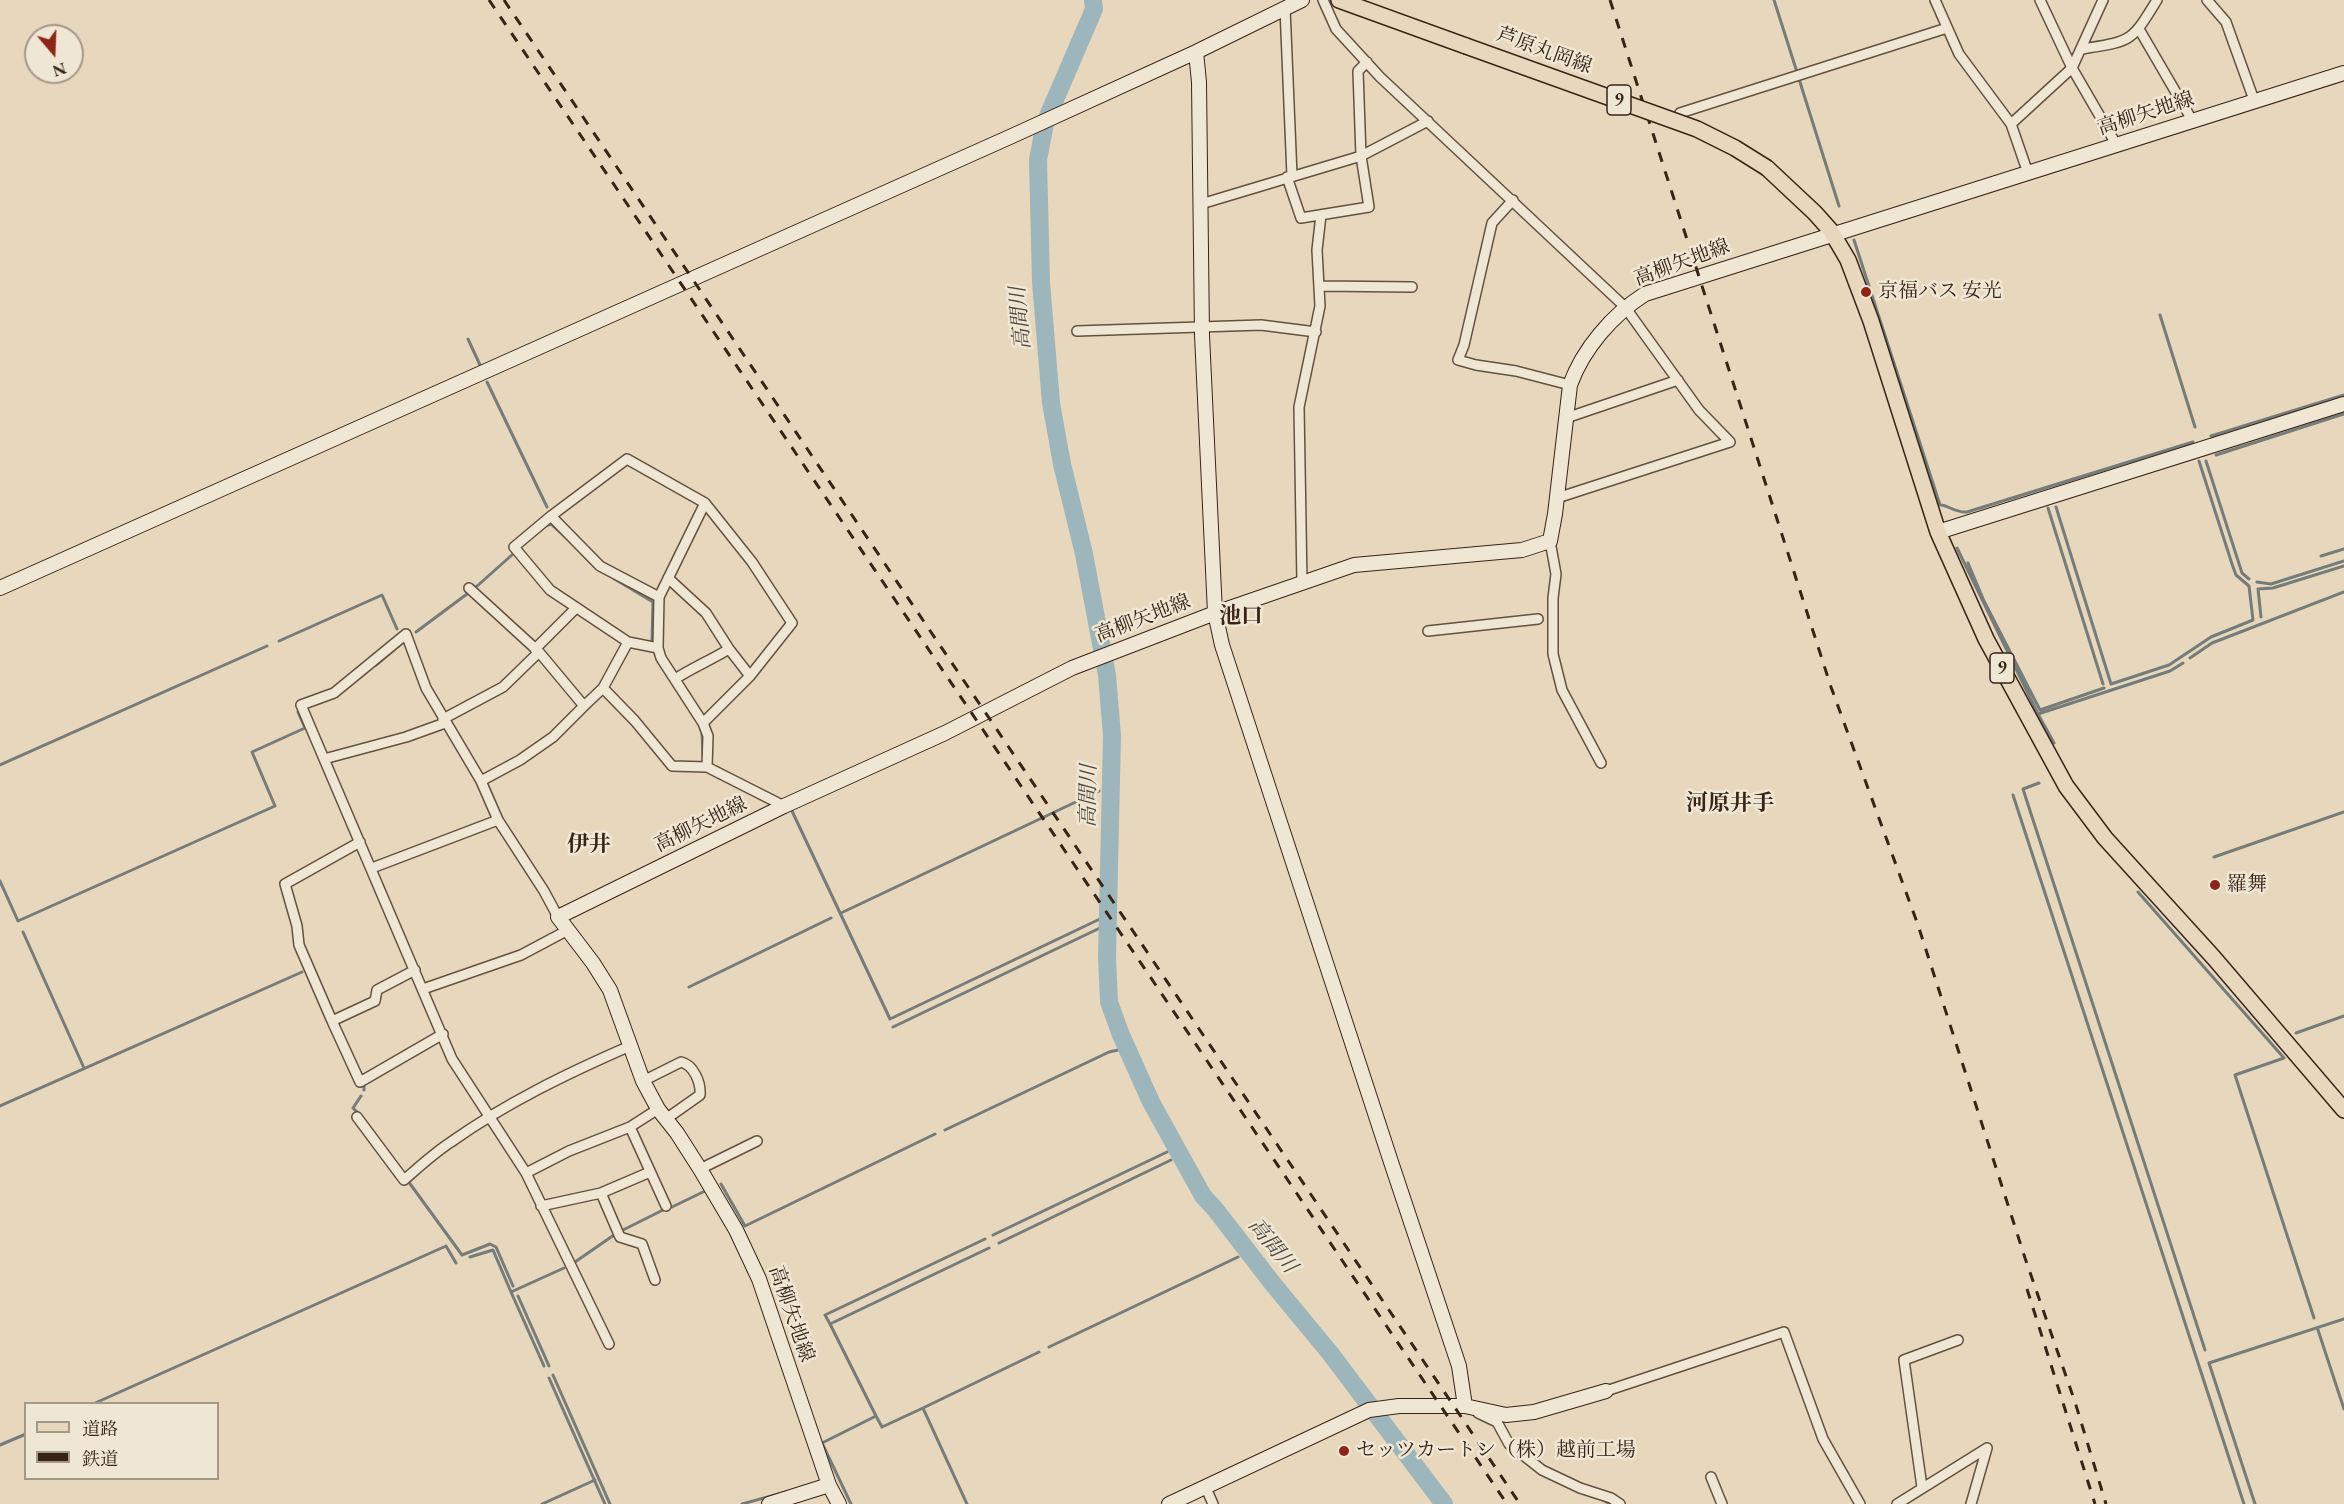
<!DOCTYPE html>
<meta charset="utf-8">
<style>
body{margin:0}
#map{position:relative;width:2344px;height:1504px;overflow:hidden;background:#e7d8bd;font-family:"EB Garamond","Noto Serif JP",serif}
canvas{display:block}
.legend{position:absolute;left:24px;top:1402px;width:195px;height:78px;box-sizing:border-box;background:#efe6d4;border:2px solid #a69888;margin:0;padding:8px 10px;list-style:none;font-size:18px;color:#382416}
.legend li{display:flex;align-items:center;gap:12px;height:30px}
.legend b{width:30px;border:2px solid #a69888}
.north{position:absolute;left:24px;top:24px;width:60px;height:60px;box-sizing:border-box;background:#efe6d4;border:2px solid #a69888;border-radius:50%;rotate:161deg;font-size:16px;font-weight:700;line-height:24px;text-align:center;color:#382416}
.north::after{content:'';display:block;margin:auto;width:21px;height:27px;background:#8f2418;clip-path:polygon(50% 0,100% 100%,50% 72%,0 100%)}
</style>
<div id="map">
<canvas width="2344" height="1504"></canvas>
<ul class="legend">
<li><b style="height:8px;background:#e7d8bd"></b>道路</li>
<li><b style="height:8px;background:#382416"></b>鉄道</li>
</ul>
<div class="north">N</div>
</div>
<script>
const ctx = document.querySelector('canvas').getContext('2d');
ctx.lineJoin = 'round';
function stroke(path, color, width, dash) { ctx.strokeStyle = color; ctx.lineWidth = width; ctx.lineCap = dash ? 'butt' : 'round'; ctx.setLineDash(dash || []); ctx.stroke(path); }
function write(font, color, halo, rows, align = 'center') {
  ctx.font = font + ' "EB Garamond","Noto Serif JP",serif'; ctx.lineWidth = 5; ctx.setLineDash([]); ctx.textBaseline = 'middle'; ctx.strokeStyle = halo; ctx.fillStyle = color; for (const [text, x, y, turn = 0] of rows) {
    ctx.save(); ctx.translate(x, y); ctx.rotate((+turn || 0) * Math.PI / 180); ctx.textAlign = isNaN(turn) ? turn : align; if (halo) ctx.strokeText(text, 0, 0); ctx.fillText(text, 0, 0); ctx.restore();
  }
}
const stream = new Path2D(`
 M 1774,0 L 1796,69
 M 1799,79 L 1839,206
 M 1854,240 L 1940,505 C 1947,504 1954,513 1967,512 L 2193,442
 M 2160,315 L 2195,427
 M 468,339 L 480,365
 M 487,382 L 547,507
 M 2211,436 L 2344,395
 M 2216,455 L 2344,414
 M 2206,461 L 2242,573 L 2249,579
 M 2056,507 L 2111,684 L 2169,665 L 2211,637 L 2253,620 L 2249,586 L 2236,575 L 2232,564 L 2199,461
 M 2048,508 L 2103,684
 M 545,526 L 551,524 L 572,543
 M 1957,548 L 2038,714
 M 2321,556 L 2344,549
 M 1968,563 L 1984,601 L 2040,710 L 2104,688
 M 613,578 L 653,602 L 652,640
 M 2257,582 L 2271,584 L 2344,561
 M 476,587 L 513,554
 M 2261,617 L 2258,589 L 2273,588 L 2344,566
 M 416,632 L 467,594
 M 279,641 L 382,595 L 397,629
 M 654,652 L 669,678
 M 2190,658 L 2212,643 L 2344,592
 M 376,665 L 402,643
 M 702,732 L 703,755
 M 2054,743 L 2038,714 L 2170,671 L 2183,663
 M 0,765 L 267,646
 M 2039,783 L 2023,789 L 2205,1350
 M 2013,795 L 2244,1504
 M 792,811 L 890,1019 L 1102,918
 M 2214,857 L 2344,812
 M 0,881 L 18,921 L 275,806 L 252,752 L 305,728 L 298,712
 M 2138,892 L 2284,1058 L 2235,1075 L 2314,1318
 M 841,913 L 1099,791
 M 23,932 L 84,1068
 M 689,987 L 831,918
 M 893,1027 L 1102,927
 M 2296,1033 L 2344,1016
 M 364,1084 L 364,1090
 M 0,1106 L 302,972
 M 359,1114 L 353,1108 L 361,1096
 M 945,1130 L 1109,1052 L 1127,1048
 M 408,1181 L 462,1255 L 490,1244 L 496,1247 L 513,1286
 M 721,1184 L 745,1226 L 935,1134
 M 672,1207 L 705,1191
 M 621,1231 L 665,1209
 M 993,1235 L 1167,1152
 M 999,1243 L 1171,1160
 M 470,1257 L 493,1250 L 511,1292 L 564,1268
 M 575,1262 L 614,1235
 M 511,1292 L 544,1366
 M 518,1296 L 549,1366
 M 830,1324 L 825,1315 L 985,1239
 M 2318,1330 L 2344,1409
 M 1049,1347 L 1238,1257
 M 553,1375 L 610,1504
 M 549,1378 L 605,1504
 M 93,1404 L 446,1246 L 456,1263
 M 876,1416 L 830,1324 L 989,1248
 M 0,1445 L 26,1434
 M 1601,1499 L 1610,1504
 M 542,1504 L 595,1480
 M 742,1504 L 786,1492
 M 851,1504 L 822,1443 L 876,1416 L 882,1427 L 923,1408
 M 967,1504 L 923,1408 L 1039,1352
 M 2255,1504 L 2209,1363 L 2344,1319`);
const river = new Path2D(`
 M 1093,0 L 1094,9 L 1045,123 L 1038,160 L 1041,282 L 1051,403 L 1062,464 L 1084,554 L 1107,675 L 1112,736 L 1107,957 L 1109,1002 L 1121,1035 L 1151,1102 L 1203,1196 L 1215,1209 L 1273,1284 L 1330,1353 L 1444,1504`);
const street = new Path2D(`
 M 1323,0 L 1336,29 L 1380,77 L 1625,307 L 1699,410 L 1730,442
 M 1935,0 L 1959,54 L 2011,124
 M 2040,0 L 2072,68 L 2116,144
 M 2207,0 L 2226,22 L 2254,100
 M 1285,8 L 1292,176
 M 2139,29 L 2192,120
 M 2082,49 C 2131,41 2131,43 2157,0
 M 1680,113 L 1947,28
 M 2028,173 L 2011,124 L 2072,68 L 2103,0
 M 1287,177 L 1301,218 L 1369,207 L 1361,156 L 1428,121
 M 1513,200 L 1492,223 L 1464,345 L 1458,360 L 1476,365 L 1516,371 L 1570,385
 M 1201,204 L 1361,156 L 1358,71 L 1367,62
 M 1320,286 L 1412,287
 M 1077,331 L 1261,325 L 1316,332
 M 1566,418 L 1678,380
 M 1557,498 L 1730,442
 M 705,503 L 659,597 L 658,648 L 661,658 L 703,723 L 708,736 L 707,767 L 784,806
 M 551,516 L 600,566 L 659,597
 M 1550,541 L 1556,574 L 1553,598 L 1553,654 L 1562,690 L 1601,763
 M 668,578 L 706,613 L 729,649 L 750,676
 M 1302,583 L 1299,407 L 1320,306 L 1317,250 L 1321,215
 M 469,588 L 539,652 L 584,706 L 603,688 L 628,642
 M 1428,631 L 1538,619
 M 658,648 L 628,642 L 550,590 L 514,547 L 551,516 L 627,459 L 705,503 L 752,562 L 792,623 L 750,676 L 703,723
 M 535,649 L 576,608
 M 675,679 C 692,668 711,660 729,649
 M 603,688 L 635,721 L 672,766 L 707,767
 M 443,719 L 503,687 L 539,652
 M 324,759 L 406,737 L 445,723
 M 481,781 L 520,760 L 553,737 L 584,706
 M 372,868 L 498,820
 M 558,917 L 544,891 L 498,820 L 481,781 L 426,688 L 406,634 L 334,693 L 301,705 L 452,1059 L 526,1173 L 609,1344
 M 415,970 L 377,990 L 375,1001 L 332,1021 L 360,1082 L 443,1034
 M 423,989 L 521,955 L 568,930
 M 332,1021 L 299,945 L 297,926 L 285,884 L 360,842
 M 643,1081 L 681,1062 C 694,1065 701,1083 700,1095 L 666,1119
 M 357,1117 L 404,1180 C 419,1167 434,1153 451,1142 C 506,1103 568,1073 630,1046
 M 630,1127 L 666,1206
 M 700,1169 L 757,1141
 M 526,1173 L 569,1151 L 630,1127 L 658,1109
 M 601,1193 L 620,1237 L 642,1244 L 655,1280
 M 541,1206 L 601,1193 L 650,1172
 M 1606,1391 L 1784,1332 L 1823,1439 L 1860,1504
 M 1478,1413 L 1497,1422 L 1509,1444 L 1542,1470 L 1580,1488 L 1611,1498 L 1620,1504
 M 1711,1477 L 1722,1504
 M 1922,1487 L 1904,1360 L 1958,1340
 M 1206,1488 L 1213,1504
 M 1897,1504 L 1987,1448
 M 1971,1504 L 1987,1448`);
const secondary = new Path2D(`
 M 1196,52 L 1199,82 L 1202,335 L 1215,613 L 1222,645 L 1391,1162 L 1459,1366 L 1465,1406
 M 1938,532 L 2344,404
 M 0,588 L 1012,136 L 1196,52 L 1302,0
 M 769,1504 L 829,1485
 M 839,1504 L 829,1485 L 759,1279 L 736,1230 L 700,1169 L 677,1133 L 658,1109 L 643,1081 L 610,990 L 593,963 L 558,917 L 784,806 L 945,733 L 1072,668 L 1215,613 L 1354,565 L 1522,550 L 1550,541 L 1555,514 L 1570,385 C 1583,349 1612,315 1645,294 L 2344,73
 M 1169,1504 L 1369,1410 L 1399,1406 L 1465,1406 L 1506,1415 L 1534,1412 L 1606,1391`);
const primary = new Path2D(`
 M 1339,0 L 1466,46
 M 1767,168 L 1815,213 L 1831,231 L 1848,260 L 1871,321 L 1938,532 L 1986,639 L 2066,786 L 2105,838 L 2214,958 L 2344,1110`);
const rail = new Path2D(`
 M 489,0 L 1507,1504
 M 504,0 L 1520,1504
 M 1610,0 L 1831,687 L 1918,925 L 2025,1258 L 2075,1402 L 2106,1504
 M 2027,1289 L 2095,1504`);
const primaryBridge = new Path2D(`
 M 1466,46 L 1697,129 L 1735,148 L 1767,168`);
const markers = [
 [1866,292,6,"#8f2418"],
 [2215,885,6,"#8f2418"],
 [1344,1451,6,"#8f2418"]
];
const shields = [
 [1619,100,24],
 [2002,668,24]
];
const shieldNames = [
 ["9",1619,100],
 ["9",2002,668]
];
const streetNames = [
 ["芦原丸岡線",1544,51,20],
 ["高柳矢地線",2146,114,-18],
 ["高柳矢地線",1682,263,-20],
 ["高柳矢地線",1143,619,-21],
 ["高柳矢地線",701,825,-26],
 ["高柳矢地線",791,1314,71]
];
const poiNames = [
 ["京福バス 安光",1878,292],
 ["羅舞",2227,885],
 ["セッツカートン（株）越前工場",1356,1451]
];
const waterNames = [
 ["高間川",1021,318,-95],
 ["高間川",1089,796,-89],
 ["高間川",1272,1246,51]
];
const quarterNames = [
 ["池口",1241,617],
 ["河原井手",1730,804],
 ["伊井",589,845]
];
stroke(stream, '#757c7a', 3);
stroke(river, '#9db6bc', 18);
stroke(street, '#645140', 12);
stroke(secondary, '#382416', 16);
stroke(primary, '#382416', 18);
stroke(street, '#efe6d4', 9);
stroke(secondary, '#efe6d4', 14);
stroke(primary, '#e7d8bd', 15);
stroke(rail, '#382416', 3, [10, 10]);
stroke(primaryBridge, '#382416', 18, []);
stroke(primaryBridge, '#e7d8bd', 15);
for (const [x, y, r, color] of markers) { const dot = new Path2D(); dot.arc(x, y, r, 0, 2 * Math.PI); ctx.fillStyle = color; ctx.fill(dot); stroke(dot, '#efe6d4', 2); }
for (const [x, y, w] of shields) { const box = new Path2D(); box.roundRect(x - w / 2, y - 15, w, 30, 4.5); ctx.fillStyle = '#efe6d4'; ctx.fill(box); stroke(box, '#382416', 1.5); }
write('bold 18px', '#382416', null, shieldNames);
write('20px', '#382416', '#efe6d4', streetNames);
write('20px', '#382416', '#efe6d4', poiNames, 'left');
write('italic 21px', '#514840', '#efe6d4', waterNames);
write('bold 22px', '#382416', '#efe6d4', quarterNames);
</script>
